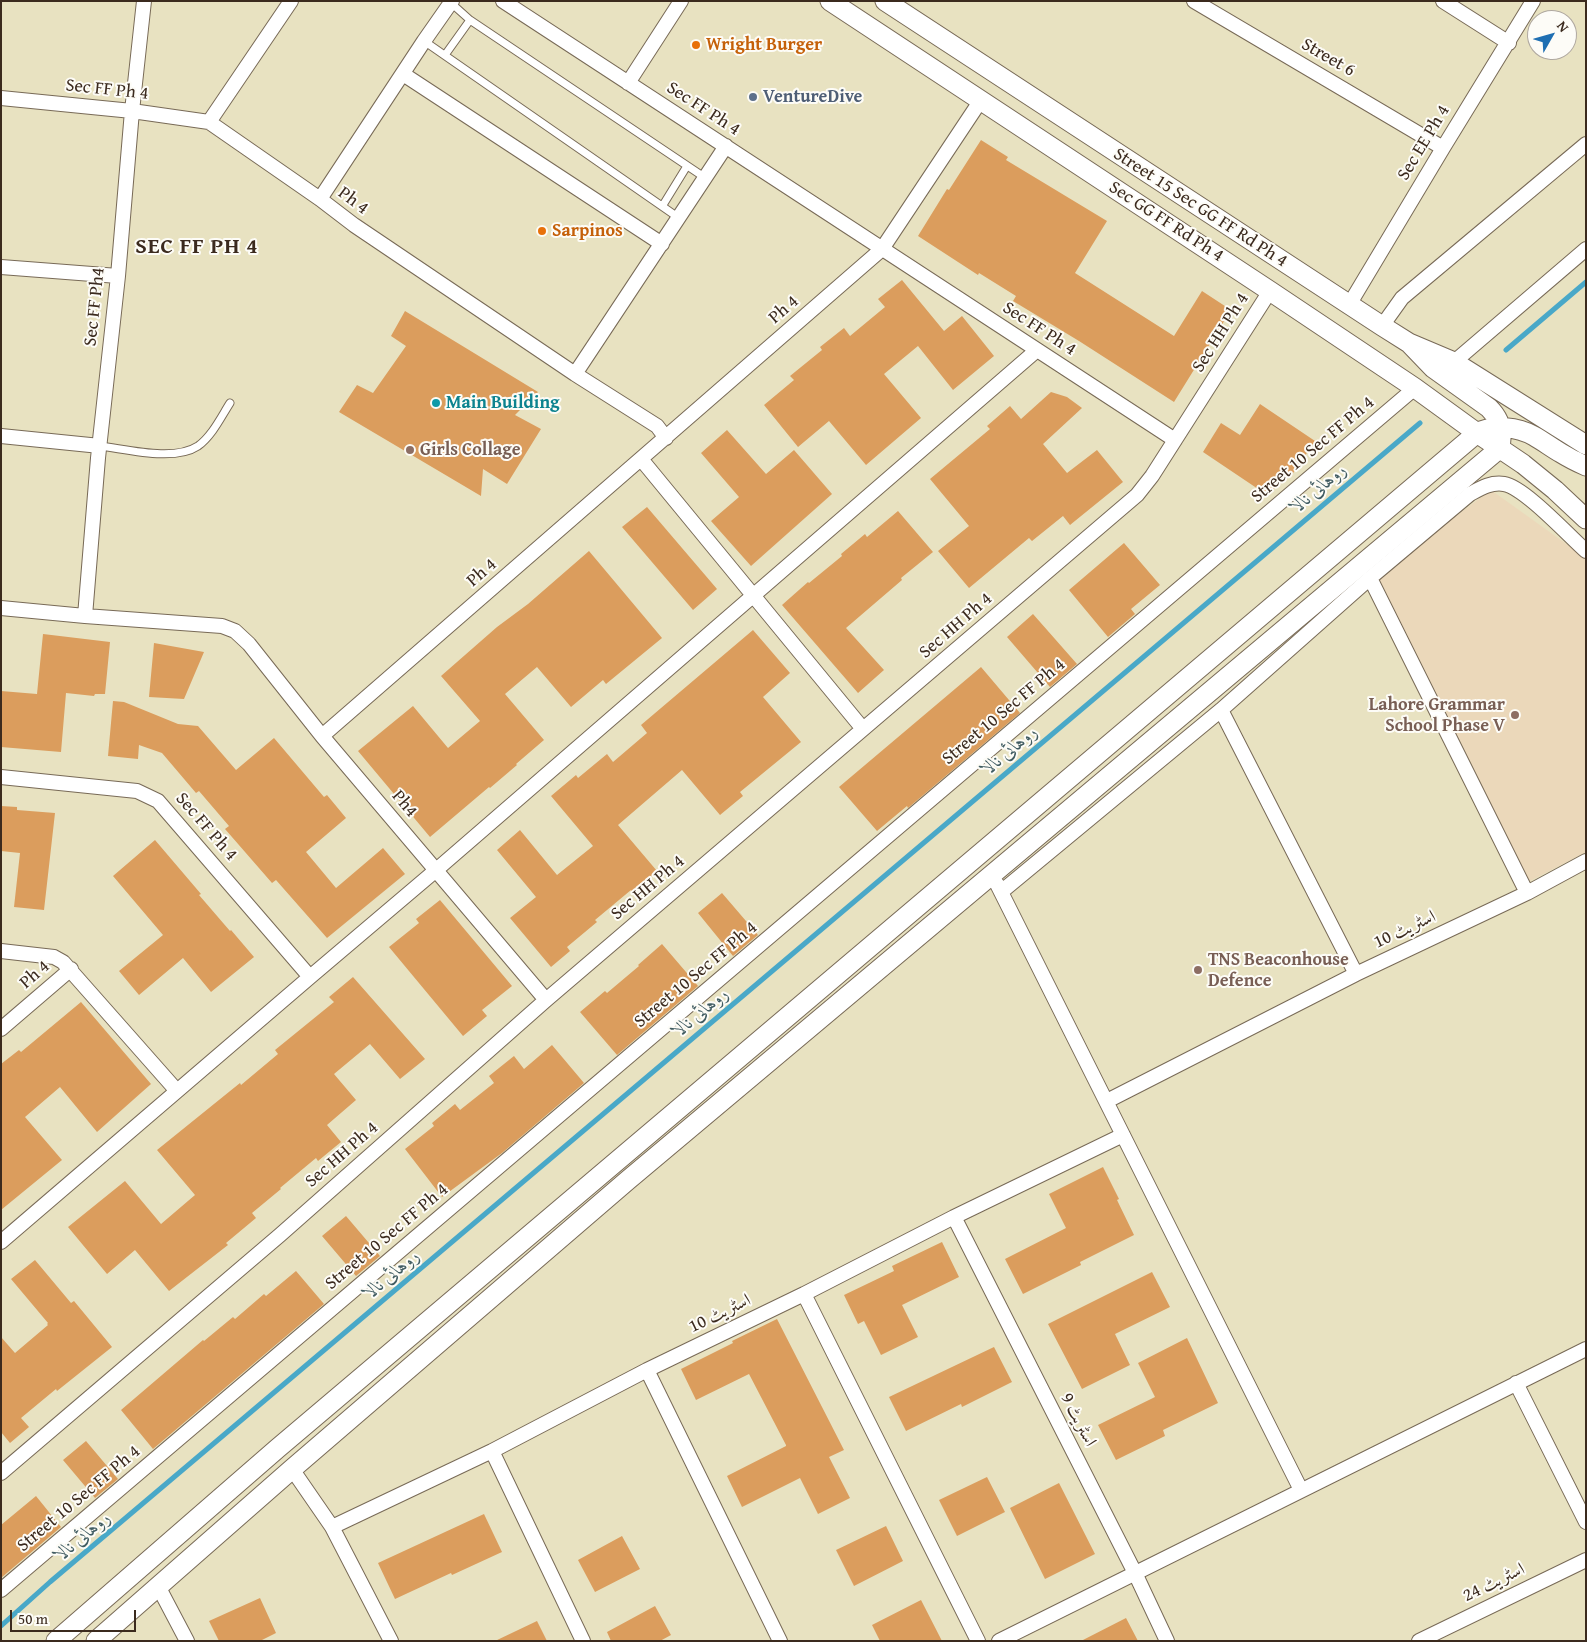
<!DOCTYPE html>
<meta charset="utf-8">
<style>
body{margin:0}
#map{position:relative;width:1587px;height:1642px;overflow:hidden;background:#e8e2c1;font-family:"Gentium Book Plus",serif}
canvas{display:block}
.frame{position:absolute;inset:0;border:2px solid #3b2a1e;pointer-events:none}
.north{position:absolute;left:1527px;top:10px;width:50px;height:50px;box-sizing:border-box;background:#fdfcf7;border:1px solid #afa8a0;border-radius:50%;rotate:52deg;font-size:14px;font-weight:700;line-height:20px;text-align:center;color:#3b2a1e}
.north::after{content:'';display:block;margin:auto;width:18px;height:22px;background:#1f6fb2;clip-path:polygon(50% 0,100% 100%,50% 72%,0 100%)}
.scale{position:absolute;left:10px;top:1610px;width:126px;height:22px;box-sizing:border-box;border:2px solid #3b2a1e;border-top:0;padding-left:6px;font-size:15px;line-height:18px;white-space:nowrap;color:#3b2a1e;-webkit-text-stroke:4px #fdfcf7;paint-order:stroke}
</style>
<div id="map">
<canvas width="1587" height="1642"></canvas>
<div class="frame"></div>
<div class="north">N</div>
<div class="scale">50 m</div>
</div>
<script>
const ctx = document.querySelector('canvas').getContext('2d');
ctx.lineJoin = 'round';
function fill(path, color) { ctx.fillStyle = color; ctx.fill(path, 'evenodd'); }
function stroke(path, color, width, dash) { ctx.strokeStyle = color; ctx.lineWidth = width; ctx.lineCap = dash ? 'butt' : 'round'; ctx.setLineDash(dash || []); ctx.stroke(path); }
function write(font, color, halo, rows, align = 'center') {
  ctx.font = font + ' "Gentium Book Plus",Amiri,serif'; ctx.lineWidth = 4; ctx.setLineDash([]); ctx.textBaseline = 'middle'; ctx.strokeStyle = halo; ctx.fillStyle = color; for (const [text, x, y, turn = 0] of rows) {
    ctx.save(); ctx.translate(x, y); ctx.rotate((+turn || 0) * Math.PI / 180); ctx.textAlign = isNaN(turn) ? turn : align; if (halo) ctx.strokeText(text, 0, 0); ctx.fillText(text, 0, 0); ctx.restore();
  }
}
const built = new Path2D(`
 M 1491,490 L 1586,558 L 1586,852 L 1526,883 L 1376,578 L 1417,545 Z`);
const stream = new Path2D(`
 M 1506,350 L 1586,282
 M 1,1626 L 50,1582 L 1420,423`);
const building = new Path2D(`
 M 981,140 L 1008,157 L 1006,160 L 1107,221 L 1075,273 L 1174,336 L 1202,291 L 1231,310 L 1174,402 L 1079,341 L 1013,301 L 1016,296 L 979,273 L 978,275 L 918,236 L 947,189 L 949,190 Z
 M 902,280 L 944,331 L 962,316 L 994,356 L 953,390 L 918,346 L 884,374 L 921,418 L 866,465 L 829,421 L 798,447 L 764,405 L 794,380 L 790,376 L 822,350 L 820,347 L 844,328 L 850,336 L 885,307 L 878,299 Z
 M 405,311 L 538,392 L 515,415 L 541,429 L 507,484 L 483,469 L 481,496 L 339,412 L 357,385 L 373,393 L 406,346 L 391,336 Z
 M 1051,392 L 1067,397 L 1082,408 L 1043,444 L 1048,450 L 1067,473 L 1097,450 L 1123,482 L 1070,525 L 1063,516 L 1032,541 L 1029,538 L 969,588 L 938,551 L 969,526 L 930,479 L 990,429 L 987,426 L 1010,406 L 1021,419 Z
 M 1260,404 L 1315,441 L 1294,472 L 1267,495 L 1203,452 L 1221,423 L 1240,435 Z
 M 727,430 L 766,474 L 794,450 L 832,494 L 751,566 L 711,521 L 739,497 L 701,453 Z
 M 647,507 L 717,589 L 693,610 L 622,527 Z
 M 898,511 L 933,552 L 901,578 L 902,580 L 846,628 L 884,670 L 858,693 L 782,605 L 808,582 L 809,583 L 842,556 L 841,554 L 865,534 L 867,537 Z
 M 1124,543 L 1160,585 L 1131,609 L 1135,614 L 1108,637 L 1069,590 Z
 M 589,551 L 662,638 L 606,684 L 603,680 L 571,707 L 537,667 L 505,694 L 544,740 L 516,764 L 517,765 L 490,788 L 489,787 L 430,837 L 358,751 L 413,706 L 448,748 L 480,721 L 441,676 L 497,627 L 528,604 Z
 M 1033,614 L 1077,664 L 1050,687 L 1007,637 Z
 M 753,630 L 790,673 L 763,697 L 801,742 L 740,792 L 743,796 L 720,815 L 682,770 L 618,825 L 657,871 L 632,892 L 631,890 L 595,920 L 597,922 L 567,947 L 570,951 L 551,967 L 510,918 L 536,897 L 497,850 L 520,830 L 557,875 L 593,846 L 551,796 L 576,775 L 578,778 L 607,754 L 613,762 L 647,733 L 641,725 Z
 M 43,634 L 110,642 L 105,694 L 95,694 L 94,696 L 66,693 L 61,752 L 1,747 L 1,691 L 37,694 Z
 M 154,643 L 204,652 L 184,699 L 149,697 Z
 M 981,667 L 1020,713 L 908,808 L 907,806 L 877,831 L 839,787 Z
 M 113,701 L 124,702 L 178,724 L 198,726 L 236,770 L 274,738 L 324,797 L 327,795 L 346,818 L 306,852 L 336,888 L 383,848 L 405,874 L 327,938 L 276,880 L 272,883 L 225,829 L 229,826 L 199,791 L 196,793 L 162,753 L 139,745 L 138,759 L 108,756 Z
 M 1,806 L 17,807 L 17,810 L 55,813 L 44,910 L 14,907 L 20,853 L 1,851 Z
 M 155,840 L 201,894 L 199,895 L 230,931 L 231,930 L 254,957 L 211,992 L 183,958 L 139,995 L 119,971 L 163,935 L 113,876 Z
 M 722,893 L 758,935 L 733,956 L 698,913 Z
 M 440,900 L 512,986 L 482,1010 L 487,1016 L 463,1036 L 389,947 L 419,923 L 416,919 Z
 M 662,944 L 698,986 L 617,1055 L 580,1012 L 605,991 L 607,993 L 639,966 L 638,965 Z
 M 353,977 L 425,1059 L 400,1079 L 370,1044 L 334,1074 L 356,1100 L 327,1125 L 341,1142 L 318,1161 L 316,1158 L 280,1188 L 281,1189 L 252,1213 L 256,1218 L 226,1243 L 228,1245 L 169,1291 L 135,1250 L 107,1274 L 68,1227 L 125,1181 L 161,1224 L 195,1195 L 157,1150 L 240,1083 L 241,1085 L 278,1054 L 275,1050 L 334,1002 L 329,997 Z
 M 81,1002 L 151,1084 L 97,1132 L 60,1087 L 25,1117 L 62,1160 L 1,1210 L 1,1064 L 19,1050 L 21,1052 Z
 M 552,1045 L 584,1083 L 502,1153 L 442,1197 L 405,1149 L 434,1126 L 432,1123 L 455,1104 L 460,1110 L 494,1083 L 489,1076 L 514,1056 L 524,1069 Z
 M 1103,1167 L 1119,1199 L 1117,1200 L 1134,1235 L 1080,1262 L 1081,1265 L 1023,1294 L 1005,1259 L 1066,1228 L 1049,1194 Z
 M 346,1216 L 380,1256 L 356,1276 L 322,1236 Z
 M 942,1242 L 959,1277 L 902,1305 L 918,1337 L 881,1355 L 864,1321 L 858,1324 L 844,1295 L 894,1271 L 892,1266 Z
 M 35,1260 L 71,1303 L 74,1301 L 112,1347 L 57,1391 L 56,1389 L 21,1418 L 29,1427 L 10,1443 L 1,1432 L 1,1337 L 15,1353 L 48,1325 L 47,1324 L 48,1323 L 11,1279 Z
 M 296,1271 L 324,1304 L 153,1449 L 121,1410 L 203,1340 L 204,1341 L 233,1317 L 235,1319 L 264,1294 L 266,1296 Z
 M 1152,1272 L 1170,1307 L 1115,1334 L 1130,1365 L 1082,1389 L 1048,1324 Z
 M 777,1319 L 844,1450 L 829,1457 L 850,1498 L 818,1514 L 800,1478 L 742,1507 L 727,1476 L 786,1446 L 786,1445 L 749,1374 L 696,1400 L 681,1369 L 733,1343 L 732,1341 Z
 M 1187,1338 L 1218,1403 L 1163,1430 L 1165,1436 L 1116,1460 L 1098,1425 L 1155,1397 L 1138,1363 Z
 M 994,1347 L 1012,1382 L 962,1407 L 961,1404 L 906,1431 L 889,1397 Z
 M 86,1441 L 118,1479 L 95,1498 L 63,1460 Z
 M 987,1477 L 1005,1512 L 957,1536 L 939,1500 Z
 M 1059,1483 L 1095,1554 L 1045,1579 L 1010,1508 Z
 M 36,1496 L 61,1527 L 1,1578 L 1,1525 Z
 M 484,1514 L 502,1552 L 452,1575 L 451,1573 L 395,1599 L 378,1563 Z
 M 886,1526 L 903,1561 L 854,1586 L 836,1550 Z
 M 622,1536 L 640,1569 L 595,1592 L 578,1560 Z
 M 260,1598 L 276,1633 L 260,1641 L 219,1641 L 209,1621 Z
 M 921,1600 L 942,1641 L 880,1641 L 872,1625 Z
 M 655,1606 L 671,1635 L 660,1641 L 611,1641 L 607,1632 Z
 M 1126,1618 L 1138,1641 L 1081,1641 Z
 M 537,1621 L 547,1641 L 495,1641 Z`);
const lane = new Path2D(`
 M 451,3 L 470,20 L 704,177
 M 424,41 L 679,218
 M 445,55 L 470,20
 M 663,205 L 687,166
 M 100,446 C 126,449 174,462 198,446 C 212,436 221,417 230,403`);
const street = new Path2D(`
 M 503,1 L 1175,440
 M 1194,1 L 1443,148
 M 1443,1 L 1509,43
 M 403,74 L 662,244
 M 628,83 L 681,1
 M 1,98 L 132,111 L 209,122 L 320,199 L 354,225 L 575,374 L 657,426 L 666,438
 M 209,122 L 291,1
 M 320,199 L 424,41 L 452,1
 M 1,267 L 118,276
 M 1349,305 L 1443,148 L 1533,1
 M 1382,326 L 1402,298 L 1586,144
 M 1454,362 L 1586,249
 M 575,374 L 726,146
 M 1,436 L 100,446
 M 641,459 L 863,729
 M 1370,578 L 1527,893
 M 1,608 L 85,616 L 222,626 L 235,631 L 249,644 L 322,736 L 546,1000
 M 85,616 L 98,458 L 118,276 L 132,111 L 144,1
 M 1221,710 L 1356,974
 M 322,736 L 882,249 L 981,100
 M 1,777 L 137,791 L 158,801 L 310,977
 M 997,884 L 1301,1490
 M 1001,892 L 1221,710 L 1370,578 L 1470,494 C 1481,488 1491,482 1504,484 C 1524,487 1569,536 1586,551
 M 1,951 L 54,957 L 63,962 L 177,1091
 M 1,1029 L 71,969
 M 1107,1101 L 1356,974 L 1527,893 L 1586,861
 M 954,1217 L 1135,1573 L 1167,1641
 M 1,1242 L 310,977 L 435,871 L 1037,350
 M 804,1294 L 978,1641
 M 647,1370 L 780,1641
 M 1516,1383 L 1586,1522
 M 492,1451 L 583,1641
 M 292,1469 L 332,1527 L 391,1641
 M 1,1473 L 280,1235 L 546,1000 L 1137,495 L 1152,476 L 1270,291
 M 332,1527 L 492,1451 L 647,1370 L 804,1294 L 954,1217 L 1123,1135
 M 158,1586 L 187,1641
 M 1,1590 L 1415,388
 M 999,1641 L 1586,1349
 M 1419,1641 L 1586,1560`);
const secondary = new Path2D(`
 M 830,1 L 1270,291 L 1415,388 L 1477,433 L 1523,464 L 1555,490 L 1586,519
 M 885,1 L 1382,326 L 1409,343 L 1454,362 L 1586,445
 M 56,1641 L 278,1448 L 1477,433 C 1493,424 1518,427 1534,436 C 1543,441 1552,448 1561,453 C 1569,458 1577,462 1586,466
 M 96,1641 L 292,1469 L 628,1180 L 1499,449 C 1504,433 1500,419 1489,408 L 1433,368 L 1409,343`);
const markers = [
 [696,45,5,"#e8710a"],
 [753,97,5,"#5c6f8a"],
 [542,231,5,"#e8710a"],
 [436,403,5,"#0f9aa8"],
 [410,450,5,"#8d6e63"],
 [1515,715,5,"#8d6e63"],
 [1198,970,5,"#8d6e63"]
];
const foodNames = [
 ["Wright Burger",706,45],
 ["Sarpinos",552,231]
];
const streetNames = [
 ["Street 6",1328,58,30],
 ["Sec FF Ph 4",107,90,6],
 ["Sec FF Ph 4",703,109,33],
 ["Sec EE Ph 4",1424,143,-59],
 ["Ph 4",353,201,37],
 ["Street 15 Sec GG FF Rd Ph 4",1200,208,33],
 ["Sec GG FF Rd Ph 4",1166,222,33],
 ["Sec FF Ph4",95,307,-84],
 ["Ph 4",784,310,-41],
 ["Sec FF Ph 4",1039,329,33],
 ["Sec HH Ph 4",1221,333,-58],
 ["Street 10 Sec FF Ph 4",1313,450,-40],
 ["Ph 4",482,573,-41],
 ["Sec HH Ph 4",956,626,-41],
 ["Street 10 Sec FF Ph 4",1004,712,-40],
 ["Ph4",404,804,50],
 ["Sec FF Ph 4",206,827,49],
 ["Sec HH Ph 4",648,888,-40],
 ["اسٹریٹ 10",1405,930,-25],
 ["Ph 4",35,975,-41],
 ["Street 10 Sec FF Ph 4",696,975,-40],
 ["Sec HH Ph 4",342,1155,-41],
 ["Street 10 Sec FF Ph 4",387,1237,-40],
 ["اسٹریٹ 10",720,1314,-26],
 ["اسٹریٹ 9",1078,1420,63],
 ["Street 10 Sec FF Ph 4",79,1499,-40],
 ["اسٹریٹ 24",1494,1583,-26]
];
const serviceNames = [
 ["VentureDive",763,97]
];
const cultureNames = [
 ["Main Building",446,403]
];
const educationNames = [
 ["Girls Collage",420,450],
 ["Lahore Grammar",1505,705,"right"],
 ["School Phase V",1505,726,"right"],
 ["TNS Beaconhouse",1208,960],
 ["Defence",1208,981]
];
const waterNames = [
 ["روہائی نالا",1319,489,-40],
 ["روہائی نالا",1010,751,-40],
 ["روہائی نالا",701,1013,-40],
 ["روہائی نالا",392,1275,-40],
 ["روہائی نالا",83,1537,-40]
];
const districtNames = [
 ["SEC FF PH 4",197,247]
];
fill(built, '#ebd8ba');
stroke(stream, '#49a8c8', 5);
fill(building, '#db9d5d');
stroke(lane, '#786a57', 9);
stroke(street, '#786a57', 16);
stroke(secondary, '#786a57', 21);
stroke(lane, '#fff', 7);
stroke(street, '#fff', 14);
stroke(secondary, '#fff', 19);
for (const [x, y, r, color] of markers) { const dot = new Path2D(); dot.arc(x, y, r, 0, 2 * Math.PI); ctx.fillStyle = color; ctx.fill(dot); stroke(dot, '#fdfcf7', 2); }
write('bold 18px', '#c56008', '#fdfcf7', foodNames, 'left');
write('18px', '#3b2a1e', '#fdfcf7', streetNames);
write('bold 18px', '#4e5e75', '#fdfcf7', serviceNames, 'left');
write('bold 18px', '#0d838f', '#fdfcf7', cultureNames, 'left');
write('bold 18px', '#785e54', '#fdfcf7', educationNames, 'left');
write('italic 19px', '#415c62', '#fdfcf7', waterNames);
ctx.letterSpacing = '1px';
write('bold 22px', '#3b2a1e', '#fdfcf7', districtNames);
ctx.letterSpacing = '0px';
</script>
